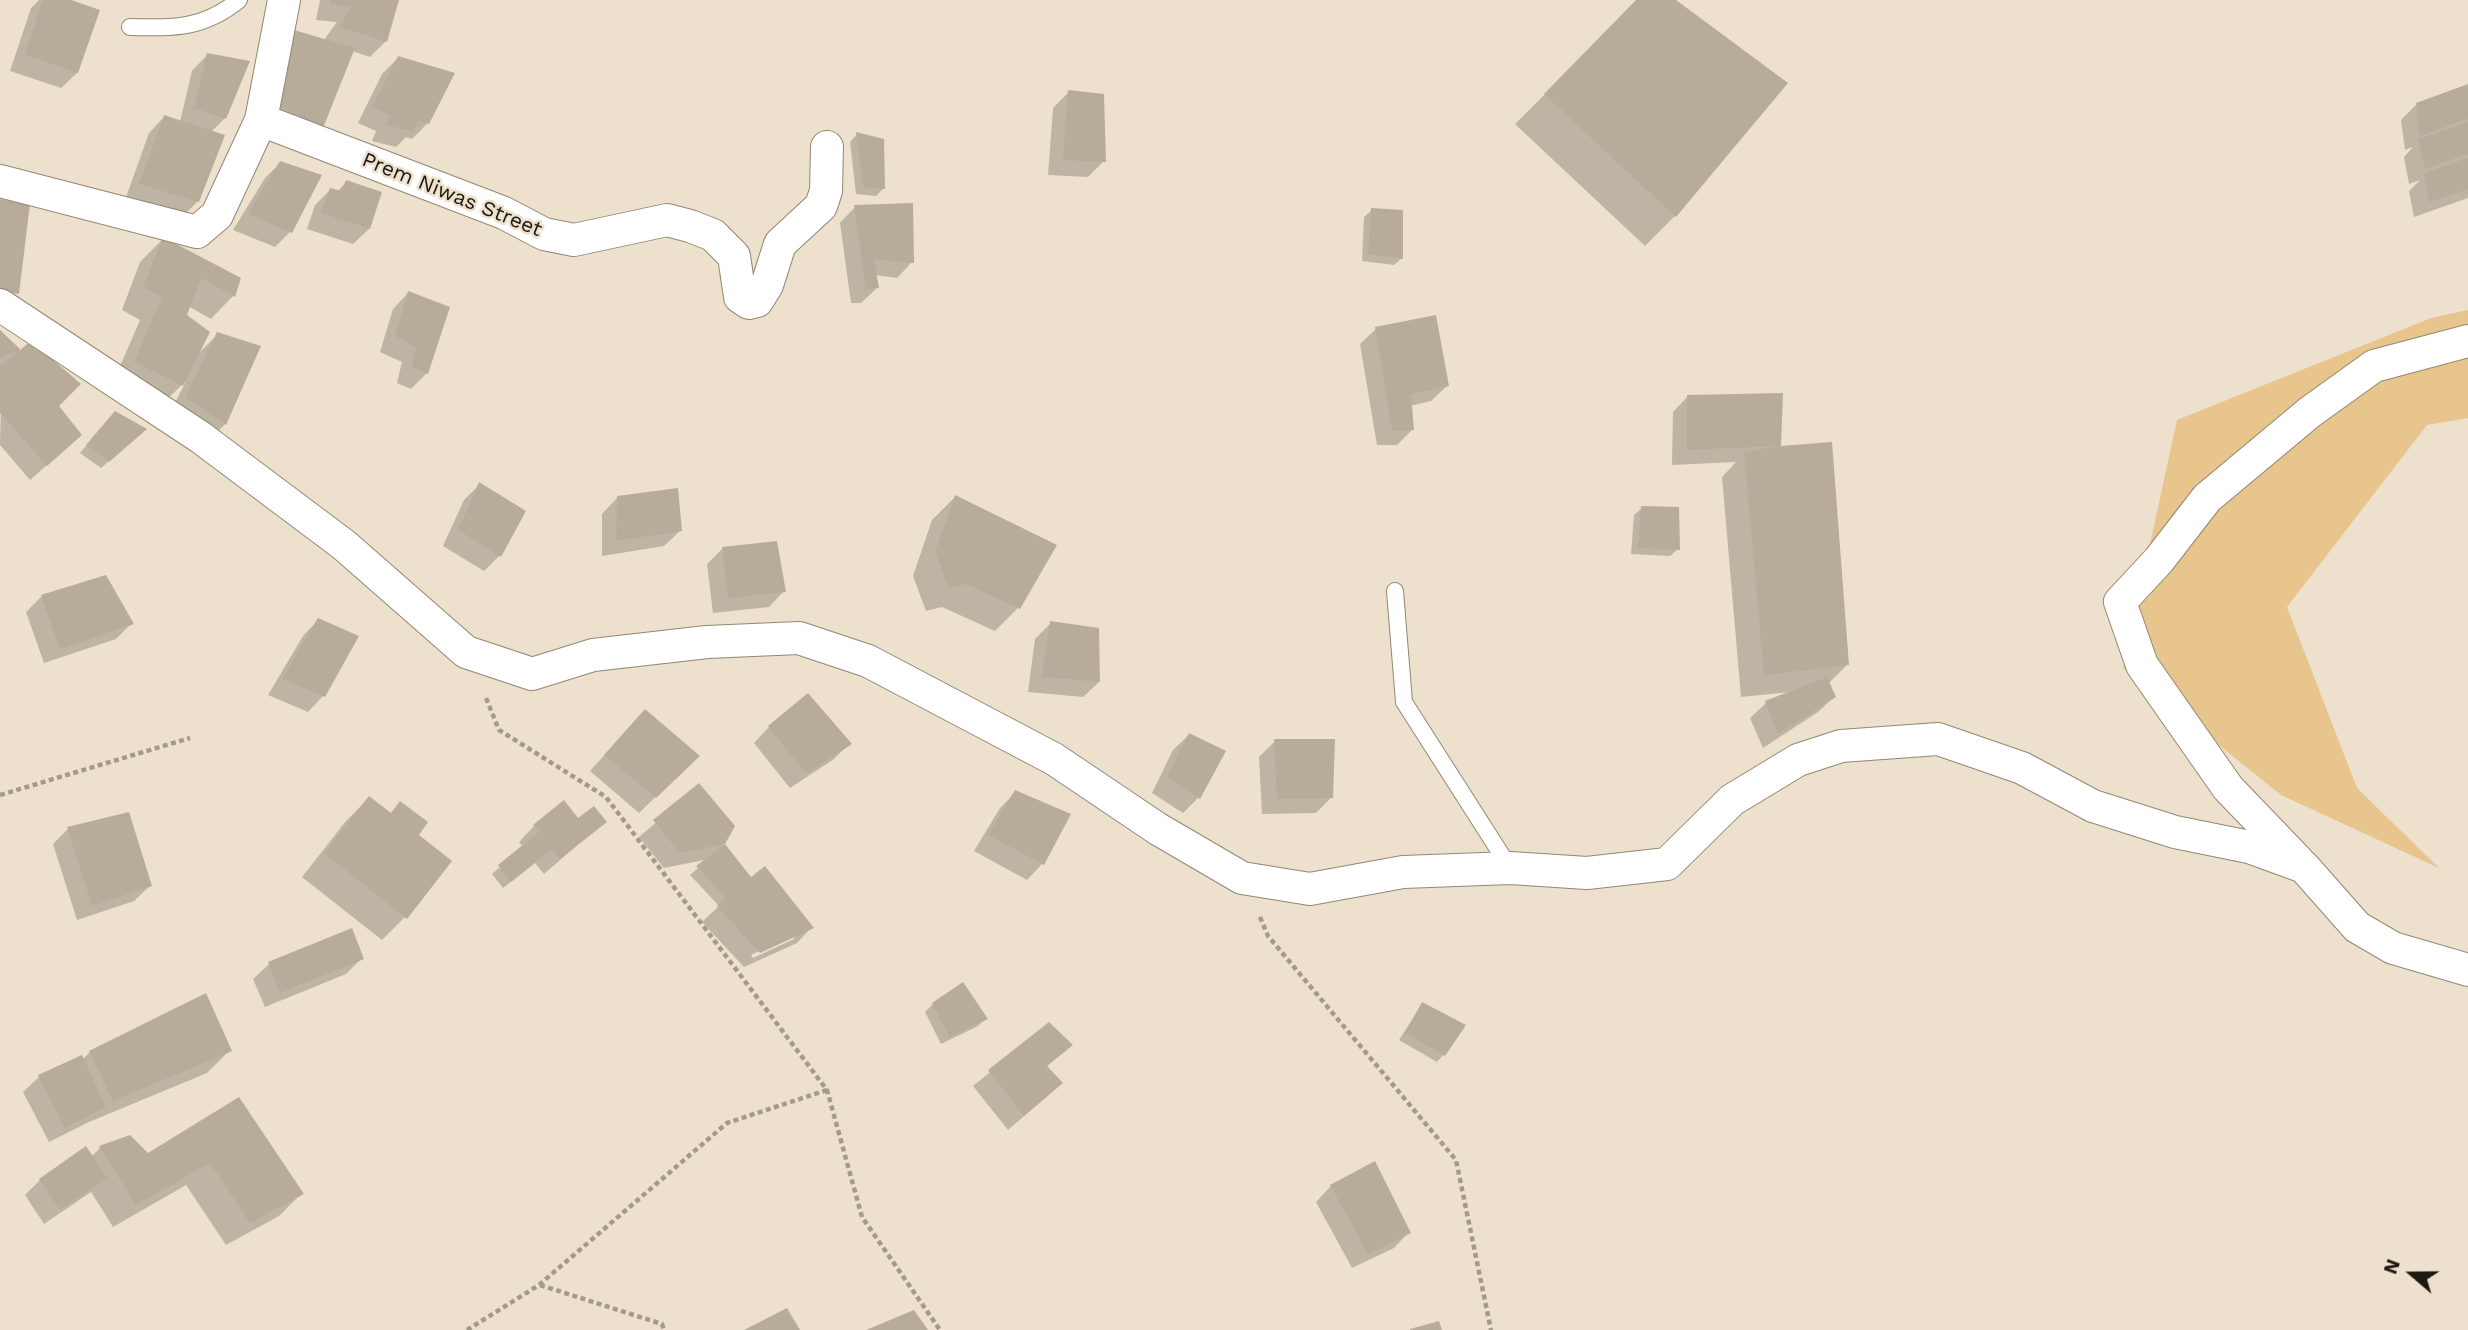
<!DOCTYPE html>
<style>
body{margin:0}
#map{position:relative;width:2468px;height:1330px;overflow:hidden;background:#ede1cd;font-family:"Work Sans",sans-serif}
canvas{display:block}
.north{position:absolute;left:2377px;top:1239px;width:70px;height:70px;-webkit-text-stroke:5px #ede1cd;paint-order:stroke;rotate:290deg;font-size:19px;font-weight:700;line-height:28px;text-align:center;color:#1d1912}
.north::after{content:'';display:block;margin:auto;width:24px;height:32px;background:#1d1912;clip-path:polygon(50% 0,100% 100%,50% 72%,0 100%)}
</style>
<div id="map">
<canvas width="2468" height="1330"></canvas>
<div class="north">N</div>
</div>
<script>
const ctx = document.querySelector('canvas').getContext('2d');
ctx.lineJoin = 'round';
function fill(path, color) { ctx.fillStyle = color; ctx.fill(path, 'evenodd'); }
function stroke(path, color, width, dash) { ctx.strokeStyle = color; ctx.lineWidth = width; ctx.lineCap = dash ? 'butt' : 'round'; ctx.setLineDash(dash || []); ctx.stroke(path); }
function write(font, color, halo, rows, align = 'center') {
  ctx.font = font + ' "Work Sans",sans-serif'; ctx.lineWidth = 5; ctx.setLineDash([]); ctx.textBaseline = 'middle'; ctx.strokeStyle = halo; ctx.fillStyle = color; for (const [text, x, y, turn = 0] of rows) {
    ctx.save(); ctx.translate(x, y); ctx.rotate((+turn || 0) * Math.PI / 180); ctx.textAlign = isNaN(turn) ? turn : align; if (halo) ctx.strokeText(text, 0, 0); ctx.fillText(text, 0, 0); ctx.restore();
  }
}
const green = new Path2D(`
 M 2468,310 L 2468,418 L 2427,425 L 2287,607 L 2357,788 L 2439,868 L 2281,795 L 2123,668 L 2177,420 L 2431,318 Z`);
const shadow = new Path2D(`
 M 39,0 L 66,0 L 97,11 L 77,73 L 61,88 L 10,71 L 31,8 Z
 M 320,0 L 397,0 L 386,41 L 370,57 L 352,51 L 321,127 L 264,122 L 337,22 L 316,20 Z
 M 1639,0 L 1673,0 L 1785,84 L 1675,216 L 1645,246 L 1515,124 Z
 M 207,55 L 225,118 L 211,132 L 198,201 L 182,217 L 125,200 L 149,133 L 164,117 L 180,122 L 192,71 Z
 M 398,58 L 428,123 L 412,139 L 406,137 L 396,147 L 372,141 L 376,131 L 358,123 L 382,74 Z
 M 2468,86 L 2468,198 L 2414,217 L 2409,191 L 2420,180 L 2409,184 L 2404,157 L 2413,147 L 2405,150 L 2401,120 L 2417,104 Z
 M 1069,92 L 1104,161 L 1088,177 L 1048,175 L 1053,108 Z
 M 857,134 L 883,189 L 876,196 L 856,194 L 850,142 Z
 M 280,163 L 290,232 L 275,247 L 233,230 L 265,178 Z
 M 346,182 L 369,229 L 353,244 L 307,229 L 315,205 L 330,190 L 337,192 Z
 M 855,207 L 912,262 L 897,278 L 875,275 L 877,288 L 861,303 L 851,303 L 840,223 Z
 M 1372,210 L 1402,258 L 1394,265 L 1362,261 L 1364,217 Z
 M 163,239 L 233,296 L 211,319 L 188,306 L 185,316 L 197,355 L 218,334 L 225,424 L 210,440 L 170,413 L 186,381 L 158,408 L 112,385 L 140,320 L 122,310 L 140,262 Z
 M 408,293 L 427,373 L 411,389 L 397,383 L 402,362 L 380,352 L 393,309 Z
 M 1376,329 L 1447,386 L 1431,401 L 1410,406 L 1413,429 L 1397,445 L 1377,445 L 1360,344 Z
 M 0,332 L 20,352 L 57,406 L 64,450 L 30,480 L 0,445 L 2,365 L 0,366 Z
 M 1688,396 L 1779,446 L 1847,665 L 1828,684 L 1834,697 L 1818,712 L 1763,748 L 1750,718 L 1766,703 L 1790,692 L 1741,697 L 1722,477 L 1736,462 L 1672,465 L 1673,412 Z
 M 108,420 L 138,436 L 101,468 L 80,453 Z
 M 480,484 L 524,512 L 499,556 L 484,571 L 443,546 L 464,500 Z
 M 955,497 L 1018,608 L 995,631 L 942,607 L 926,611 L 913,576 L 932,520 Z
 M 617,498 L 680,531 L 664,546 L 602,556 L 602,514 Z
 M 1642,508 L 1678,549 L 1670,556 L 1631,554 L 1634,515 Z
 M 722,549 L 784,591 L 769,607 L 713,613 L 707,564 Z
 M 105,577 L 131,624 L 116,639 L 44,663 L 26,612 L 41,597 Z
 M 318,620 L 323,696 L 308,712 L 268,695 L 303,636 Z
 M 1051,623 L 1099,682 L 1083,697 L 1028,692 L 1035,639 Z
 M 630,727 L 697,756 L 639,813 L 590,771 Z
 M 769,727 L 849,744 L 834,759 L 790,788 L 754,743 Z
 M 1189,735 L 1224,752 L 1198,798 L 1183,813 L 1152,793 L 1173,750 Z
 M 1275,741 L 1332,797 L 1316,813 L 1262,814 L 1259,757 Z
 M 699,786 L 723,844 L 749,877 L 812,927 L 797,943 L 744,967 L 702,922 L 719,906 L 690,875 L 709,859 L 664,868 L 639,837 ZM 794,935 L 794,939 L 753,958 L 751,955 Z
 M 1016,792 L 1069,815 L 1042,864 L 1027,880 L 974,851 L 1000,808 Z
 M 369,798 L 390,814 L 400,803 L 416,835 L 405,917 L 382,940 L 302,877 L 346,821 Z
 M 564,802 L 578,821 L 604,822 L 544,874 L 535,863 L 503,888 L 492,874 L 523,847 L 519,842 L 534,826 Z
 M 68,829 L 150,886 L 134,901 L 77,920 L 53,844 Z
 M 362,958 L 346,974 L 265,1007 L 253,979 L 269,964 Z
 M 933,1004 L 985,1019 L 978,1026 L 941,1044 L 925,1012 Z
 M 1422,1004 L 1444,1054 L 1437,1062 L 1399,1040 Z
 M 1049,1024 L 1070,1045 L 1046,1067 L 1045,1098 L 1008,1130 L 973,1086 Z
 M 230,1050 L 207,1073 L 89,1122 L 49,1142 L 23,1092 L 39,1077 L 81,1058 L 82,1060 L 90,1052 Z
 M 238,1099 L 302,1193 L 279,1216 L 226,1245 L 186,1185 L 113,1227 L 91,1192 L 44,1224 L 25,1195 L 40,1180 L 91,1157 L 100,1148 L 147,1156 Z
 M 1331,1186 L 1409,1232 L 1394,1248 L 1352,1268 L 1316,1202 Z`);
const building = new Path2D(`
 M 43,0 L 71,0 L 100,10 L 78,73 L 25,55 Z
 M 331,0 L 399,0 L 387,42 L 339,27 L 351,7 L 330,4 Z
 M 1636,0 L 1676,0 L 1788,83 L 1676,217 L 1544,94 Z
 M 294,30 L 355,48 L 323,128 L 279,106 Z
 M 207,53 L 250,61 L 226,119 L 194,108 Z
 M 398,56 L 455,73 L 429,124 L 418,121 L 414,132 L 386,125 L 390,115 L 372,107 Z
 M 2468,84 L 2468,119 L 2420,136 L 2416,103 Z
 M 1068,90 L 1104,94 L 1106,162 L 1063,160 Z
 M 164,115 L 225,135 L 199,202 L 139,184 Z
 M 2468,122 L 2468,154 L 2425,169 L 2418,139 Z
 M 856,132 L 884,139 L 885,189 L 863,187 Z
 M 2468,158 L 2468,189 L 2429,202 L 2424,173 Z
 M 280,161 L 322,175 L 292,233 L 248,214 Z
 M 346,180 L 382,192 L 370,229 L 321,213 L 330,188 L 342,191 Z
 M 0,199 L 30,204 L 19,294 L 0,292 Z
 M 913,203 L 914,263 L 874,259 L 879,288 L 866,289 L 854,205 Z
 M 1371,208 L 1403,210 L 1403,259 L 1368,254 Z
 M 163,237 L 241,278 L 235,297 L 201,278 L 187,315 L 210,332 L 183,386 L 134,362 L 162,297 L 143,287 Z
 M 408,291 L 450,307 L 428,374 L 412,367 L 416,347 L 395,336 Z
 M 1436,315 L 1449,386 L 1411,394 L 1414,430 L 1392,431 L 1375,327 Z
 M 0,330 L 21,350 L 0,358 Z
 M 217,332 L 261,346 L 226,425 L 185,397 Z
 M 31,341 L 81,384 L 59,406 L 82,435 L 47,466 L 0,413 L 0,366 Z
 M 1783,393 L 1781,446 L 1832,442 L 1849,665 L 1764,675 L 1744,452 L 1778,446 L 1687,450 L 1687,395 Z
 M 115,411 L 147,429 L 109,462 L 86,445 Z
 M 479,482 L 526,511 L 501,557 L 458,530 Z
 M 678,488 L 682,531 L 616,541 L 617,496 Z
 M 955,495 L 1057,545 L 1020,609 L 966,584 L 949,589 L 935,552 Z
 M 1641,506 L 1679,507 L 1680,550 L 1638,548 Z
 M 777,541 L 786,592 L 728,598 L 722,547 Z
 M 106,575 L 134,624 L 60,649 L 41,595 Z
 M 318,618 L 359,636 L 325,697 L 282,679 Z
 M 1050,621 L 1099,628 L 1100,682 L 1042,677 Z
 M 1827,677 L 1836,697 L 1778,734 L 1765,701 Z
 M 808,693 L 852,744 L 806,774 L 768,726 Z
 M 645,709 L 700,756 L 656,798 L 604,755 Z
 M 1189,733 L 1226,751 L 1200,799 L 1167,777 Z
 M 1274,739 L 1335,739 L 1333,798 L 1277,799 Z
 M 699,783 L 735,826 L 725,844 L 680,853 L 653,820 Z
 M 1015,790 L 1071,814 L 1044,865 L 988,835 Z
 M 369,796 L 391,813 L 400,801 L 428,822 L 419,835 L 452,861 L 407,919 L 324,853 Z
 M 564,800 L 578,818 L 594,806 L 607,822 L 560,859 L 552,849 L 511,882 L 498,865 L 539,832 L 533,825 Z
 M 129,812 L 152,886 L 92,906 L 67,827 Z
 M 725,844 L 751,877 L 765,866 L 814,928 L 760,953 L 717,906 L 726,898 L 696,866 Z
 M 352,928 L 364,959 L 280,993 L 268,962 Z
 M 963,982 L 988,1019 L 949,1037 L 932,1003 Z
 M 206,993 L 232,1051 L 113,1101 L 89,1051 Z
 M 1422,1002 L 1466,1025 L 1445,1056 L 1405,1033 Z
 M 1049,1022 L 1073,1045 L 1047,1066 L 1063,1083 L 1024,1116 L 988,1070 Z
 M 82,1055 L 106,1107 L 65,1128 L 38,1075 Z
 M 239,1097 L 304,1194 L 250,1223 L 210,1163 L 136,1205 L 99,1146 L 130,1135 L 148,1153 Z
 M 86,1146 L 107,1178 L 60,1210 L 39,1179 Z
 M 1375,1161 L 1411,1233 L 1368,1254 L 1330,1185 Z
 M 787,1308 L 800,1330 L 744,1330 Z
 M 914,1310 L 928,1330 L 866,1330 Z
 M 1439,1321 L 1442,1330 L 1410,1330 L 1410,1329 Z`);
const path = new Path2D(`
 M 486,698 L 499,730 L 606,797 L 827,1090 L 862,1217 L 940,1330
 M 0,795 L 190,738
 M 1260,917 L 1268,936 L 1456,1160 L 1491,1330
 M 540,1285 L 662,1324 L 664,1330
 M 467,1330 L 539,1285 L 727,1123 L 827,1090`);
const lane = new Path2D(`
 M 130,27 C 175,28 203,29 239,0
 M 1395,591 L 1404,702 L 1510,868`);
const street = new Path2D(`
 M 261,120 L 504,213 L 544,234 L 574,240 L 667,220 L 690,226 L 713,235 L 734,256 L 740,297 L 749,303 L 757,301 L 767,285 L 780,244 L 821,206 L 826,191 L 827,147
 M 0,181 L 197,232 L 217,215 L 261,120 L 284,0
 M 0,305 L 200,437 L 344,545 L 466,652 L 532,674 L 593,655 L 707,642 L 799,638 L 868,661 L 1054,759 L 1158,829 L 1242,878 L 1310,889 L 1403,872 L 1510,868 L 1587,873 L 1667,864 L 1732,800 L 1798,760 L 1841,746 L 1938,739 L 2022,768 L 2093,806 L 2175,832 L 2249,847 L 2304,867 L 2357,927 L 2393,948 L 2468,970
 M 2299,862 L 2228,788 L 2142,665 L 2120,602 L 2159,560 L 2207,498 L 2310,412 L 2374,366 L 2468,341`);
const streetNames = [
 ["Prem Niwas Street",452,195,22]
];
fill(green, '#e7c58c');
fill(shadow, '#0003');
fill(building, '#b7ac99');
stroke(lane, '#918774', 18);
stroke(street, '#918774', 34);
stroke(path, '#a39a8b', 4.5, [5, 3.5]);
stroke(lane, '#fff', 16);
stroke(street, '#fff', 32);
write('21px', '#1d1912', '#ede1cd', streetNames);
</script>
